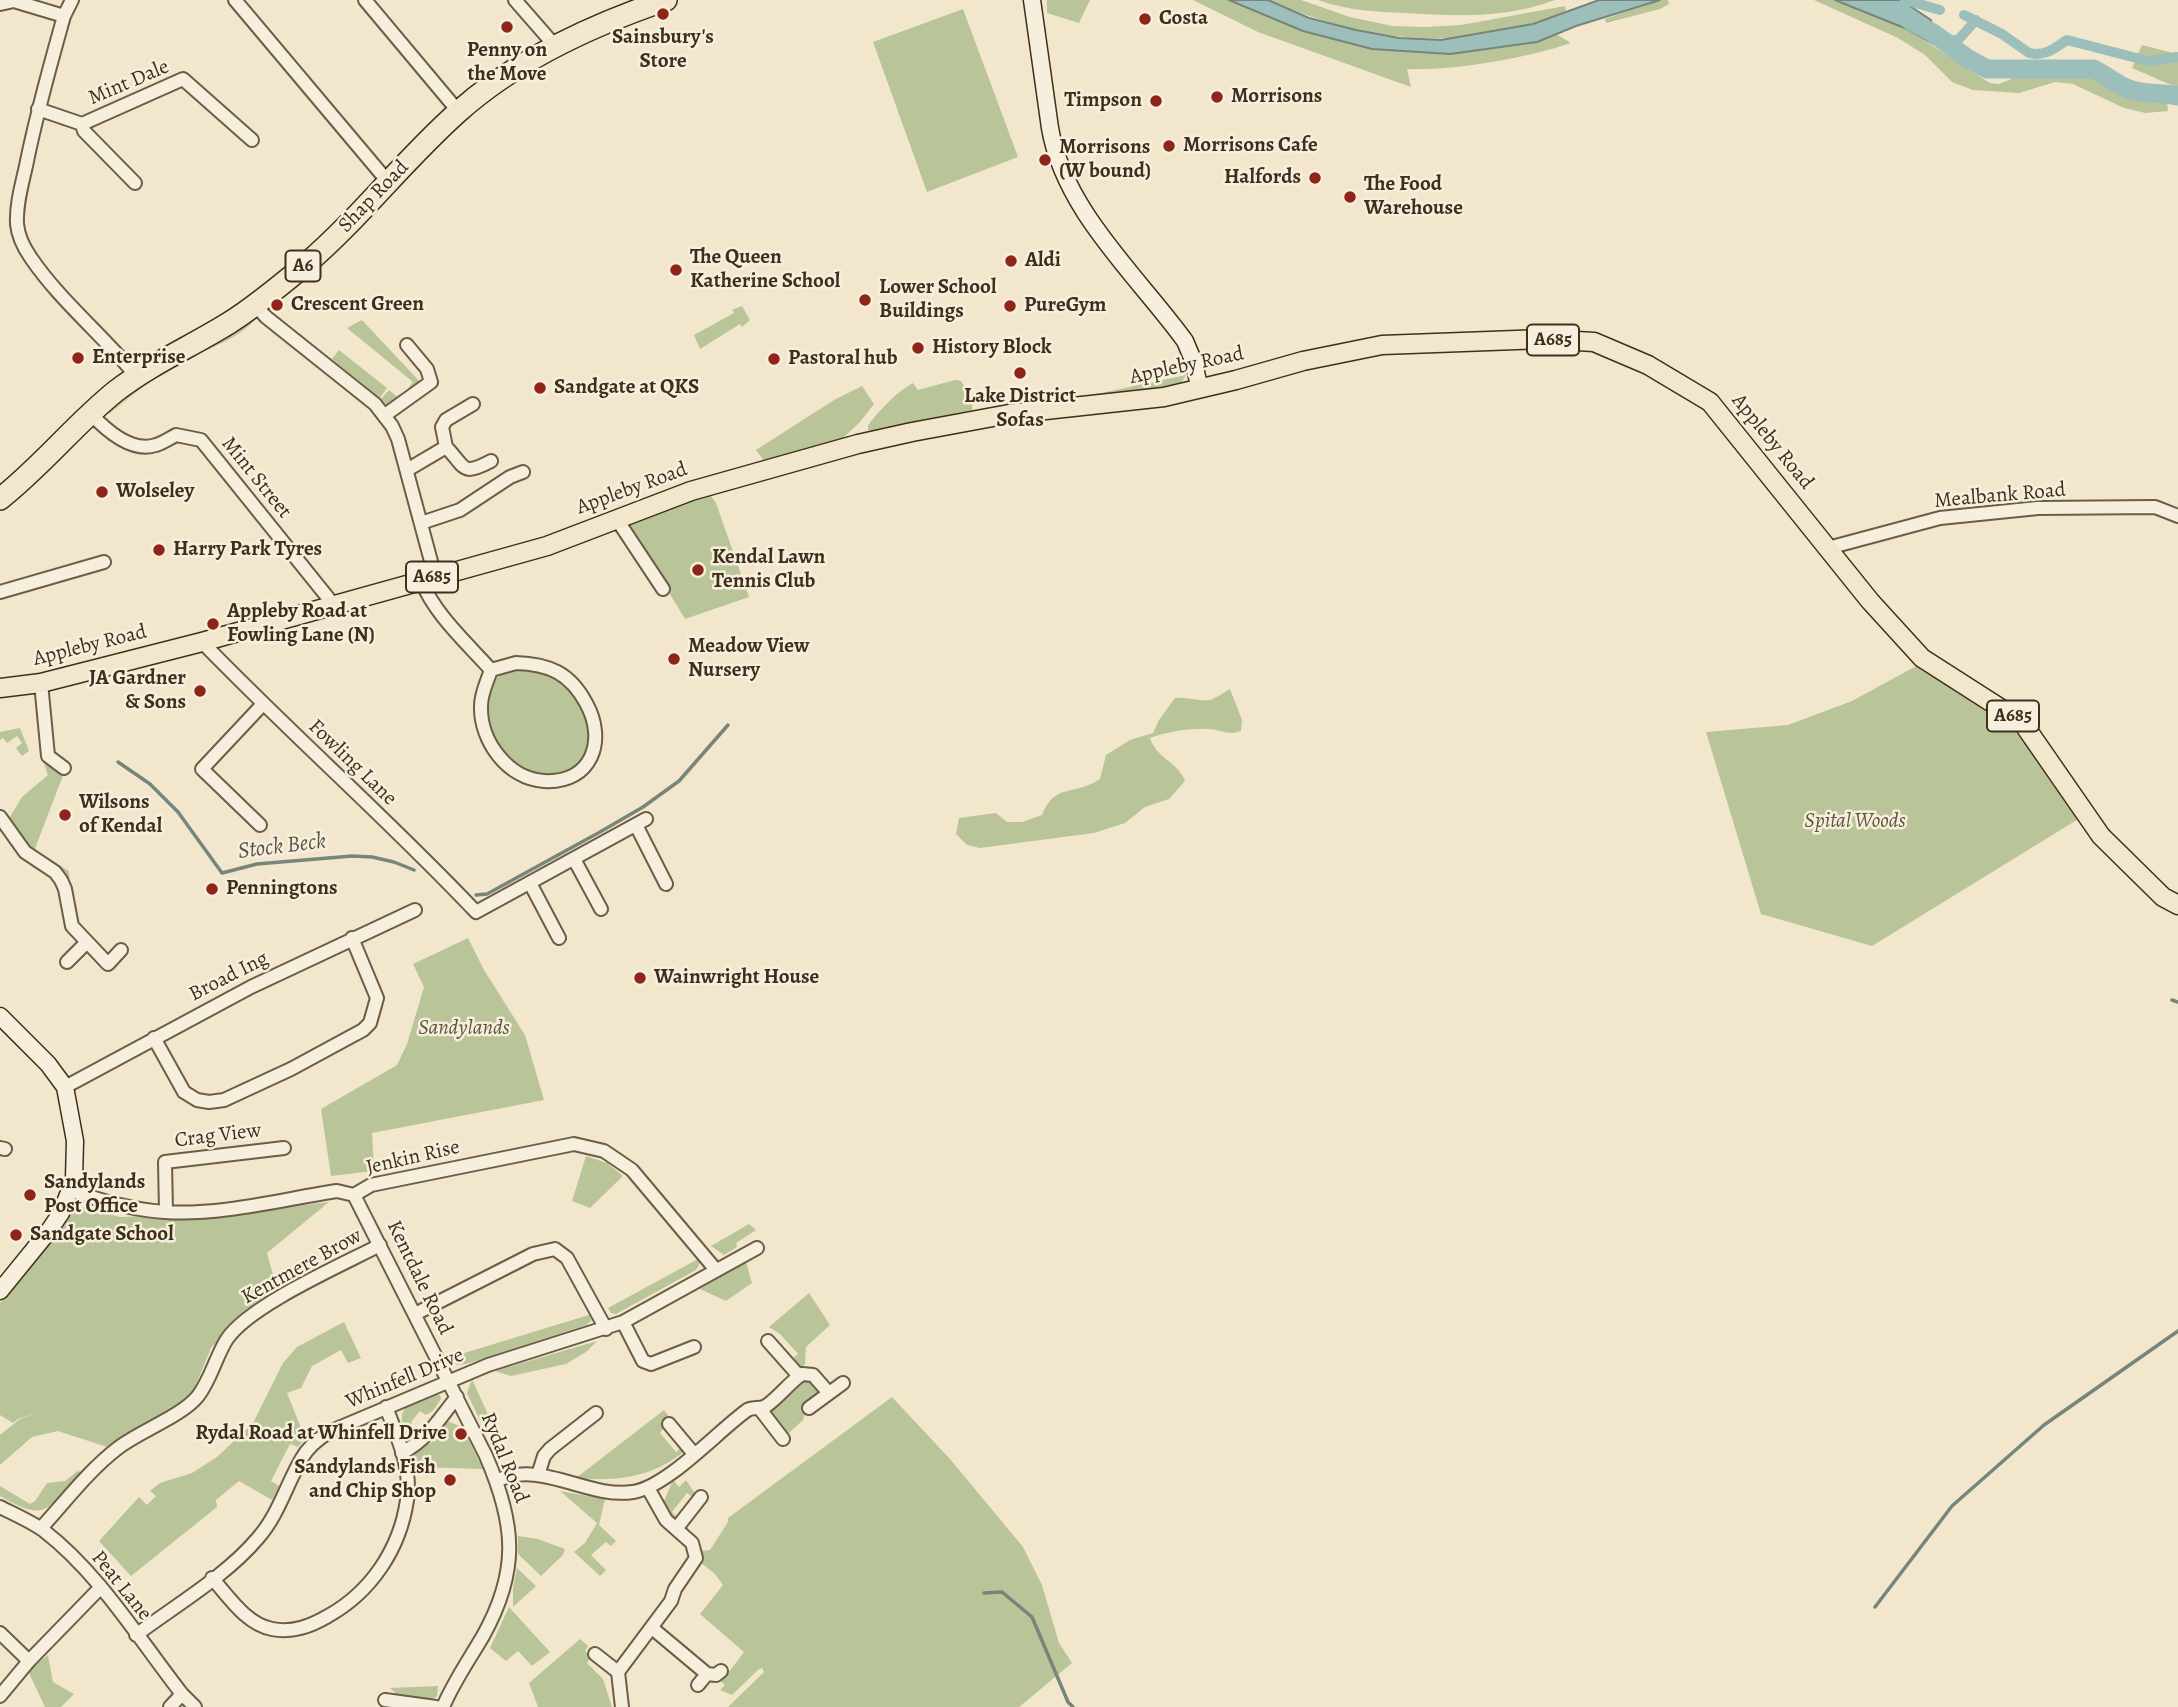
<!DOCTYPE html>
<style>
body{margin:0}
canvas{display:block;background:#f2e7cc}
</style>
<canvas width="2178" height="1707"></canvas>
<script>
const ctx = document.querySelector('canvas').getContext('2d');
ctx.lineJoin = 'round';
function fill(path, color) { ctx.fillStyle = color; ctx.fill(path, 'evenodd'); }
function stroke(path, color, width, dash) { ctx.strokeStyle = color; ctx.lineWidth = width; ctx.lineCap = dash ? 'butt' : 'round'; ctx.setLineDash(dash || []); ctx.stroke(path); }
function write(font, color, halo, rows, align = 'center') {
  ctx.font = font + ' Alegreya,serif'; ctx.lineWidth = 5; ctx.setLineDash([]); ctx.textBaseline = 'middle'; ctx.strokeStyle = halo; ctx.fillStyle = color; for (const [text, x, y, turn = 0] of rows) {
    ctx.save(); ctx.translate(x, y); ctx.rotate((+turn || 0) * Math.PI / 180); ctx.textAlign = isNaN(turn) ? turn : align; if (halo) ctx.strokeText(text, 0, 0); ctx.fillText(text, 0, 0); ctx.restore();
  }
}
const green = new Path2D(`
 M 1047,0 L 1090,0 L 1079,23 L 1047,13 Z
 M 1193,0 L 1229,0 L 1303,31 L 1372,49 L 1450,54 L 1537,42 L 1556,34 L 1571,43 C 1526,58 1455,71 1407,69 L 1411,87 L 1258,32 Z
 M 1268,0 L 1301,0 L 1350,17 L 1392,26 L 1425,27 L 1461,25 L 1565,6 L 1566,12 C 1467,55 1365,42 1268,0 Z
 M 1318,0 L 1555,0 C 1504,19 1457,16 1404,13 C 1376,12 1345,10 1318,0 Z
 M 1660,0 L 1668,0 L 1669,4 L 1660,9 L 1606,23 L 1605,19 Z
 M 1814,0 L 1835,0 L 1907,29 L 1990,83 L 1999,84 L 2021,75 L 2035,73 L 2096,74 L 2118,93 L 2128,97 L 2167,101 L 2168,111 L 2145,113 L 2124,108 L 2073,84 L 2055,82 L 2019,93 L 1973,90 L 1952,82 L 1925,55 L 1898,38 Z
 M 963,9 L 1018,157 L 927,192 L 873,42 Z
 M 2142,45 L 2173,53 L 2178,52 L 2178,88 L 2132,68 Z
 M 742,306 L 750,320 L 742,327 L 740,324 L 700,349 L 694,335 L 734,313 L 732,310 Z
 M 251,319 L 254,321 C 235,341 207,348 184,361 C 157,375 132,395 109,414 L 109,406 L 129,391 Z
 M 362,320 L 422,384 L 393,404 L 387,405 L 381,399 L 389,390 L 400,399 L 413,382 L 347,328 Z
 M 339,350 L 387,388 L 380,398 L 332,359 Z
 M 1186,375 L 1180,385 L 1143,393 L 1078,398 Z
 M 955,380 L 961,381 L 973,400 L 972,410 L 872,432 L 868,430 L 868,425 C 882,408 894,394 913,383 L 918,390 Z
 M 862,386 L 874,404 L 860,422 L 842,439 L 764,461 L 756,450 L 834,400 Z
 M 708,492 L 716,503 L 749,597 L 685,619 L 626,521 Z
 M 1920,664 L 1986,709 L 2036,749 L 2080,818 L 1872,946 L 1761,914 L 1706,732 L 1788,725 L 1852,701 Z
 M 537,667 C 553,675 568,684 579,699 C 592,717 597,752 578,767 C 574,770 568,772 563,774 C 511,794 454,700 505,672 C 515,667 526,668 537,667 Z
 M 1230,689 L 1242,720 L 1241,731 C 1227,736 1221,729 1207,729 C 1190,728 1166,732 1150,738 C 1156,758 1178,762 1185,781 L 1169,799 L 1145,807 L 1125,823 L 1094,833 L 980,848 L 967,845 L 956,834 L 959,818 L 996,813 L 1007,822 L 1022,822 L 1042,815 C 1055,782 1073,797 1100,779 L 1106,755 L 1130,740 L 1153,733 L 1159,720 L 1175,698 C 1187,697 1201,702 1210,700 C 1217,698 1224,692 1230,689 Z
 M 20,728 L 29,751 L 22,756 L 16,748 L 22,743 L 17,736 L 7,743 L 3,738 L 0,740 L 0,732 Z
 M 44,764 L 64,773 L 34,851 L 69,871 L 70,889 L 33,853 L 8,820 L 22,797 L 48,775 Z
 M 468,938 L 484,970 L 525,1035 L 544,1100 L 372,1133 L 374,1171 L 331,1176 L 321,1109 L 397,1065 L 407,1044 L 424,987 L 413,964 Z
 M 586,1156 L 607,1163 L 623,1176 L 590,1208 L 572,1201 Z
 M 329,1202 L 267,1253 L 278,1293 L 249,1309 L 211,1348 L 193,1392 L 175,1405 L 107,1447 L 58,1431 L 32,1437 L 0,1465 L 0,1435 L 20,1419 L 41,1411 L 18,1419 L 13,1423 L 0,1415 L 0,1303 L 45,1250 L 68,1215 L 82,1207 L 120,1217 L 224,1214 Z
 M 749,1224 L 756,1230 L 736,1243 L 737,1247 L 724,1255 L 711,1246 Z
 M 700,1258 L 699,1265 L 696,1270 L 616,1314 L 611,1313 L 608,1308 Z
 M 746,1262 L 752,1283 L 726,1301 L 700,1289 Z
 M 809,1293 L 830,1325 L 806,1347 L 805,1364 L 800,1369 L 792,1359 L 798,1354 L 780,1334 L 769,1327 Z
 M 592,1314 L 591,1321 L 586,1325 L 466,1364 L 457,1365 L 448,1358 Z
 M 344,1322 L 361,1358 L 348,1363 L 341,1350 L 312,1366 L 301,1388 L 287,1393 L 305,1438 L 298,1447 L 290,1444 L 271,1481 L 279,1486 L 272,1500 L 239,1481 L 216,1500 L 217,1507 L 131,1576 L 99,1541 L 139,1497 L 147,1505 L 156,1496 L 150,1491 L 160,1483 L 192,1473 L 217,1457 L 253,1423 L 283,1363 L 297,1347 Z
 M 597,1341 L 586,1352 L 566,1364 L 511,1376 L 495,1371 Z
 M 472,1379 L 490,1419 L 481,1423 L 467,1393 Z
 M 802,1379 L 811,1380 L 818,1388 L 818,1391 L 808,1403 L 803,1420 L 788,1434 L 784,1433 L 769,1415 L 771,1408 Z
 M 437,1395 L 440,1395 L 441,1399 L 433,1411 L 426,1415 L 420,1411 L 411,1422 L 416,1433 L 415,1438 L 409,1439 C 403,1429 398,1417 406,1407 Z
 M 892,1397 L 950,1459 L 1023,1547 L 1042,1585 L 1059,1643 L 1072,1663 L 1019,1707 L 728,1707 L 764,1672 L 762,1668 L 758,1670 L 732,1695 L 720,1690 L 725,1685 L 718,1679 L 726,1676 L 744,1652 L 700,1614 L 723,1585 L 715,1574 L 700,1562 L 700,1551 L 710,1550 L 728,1522 L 728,1518 Z
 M 664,1410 L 670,1418 L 660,1433 L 676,1452 L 682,1447 L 686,1450 C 654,1477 617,1482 576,1478 Z
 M 447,1421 L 462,1427 L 483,1469 L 416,1467 L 413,1457 L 415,1454 L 441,1435 Z
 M 79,1470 L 80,1475 C 46,1510 47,1523 0,1496 L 0,1486 L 30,1504 L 35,1501 L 47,1483 L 65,1481 Z
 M 673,1480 L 679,1487 L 686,1480 L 696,1495 L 694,1498 L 687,1493 L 672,1512 L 678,1518 L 676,1519 L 671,1515 L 664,1501 Z
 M 560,1491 L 605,1499 L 599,1525 L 616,1541 L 611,1546 L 606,1542 L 591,1555 L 606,1570 L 600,1576 L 574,1552 L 585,1543 L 597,1523 Z
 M 518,1536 L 538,1539 L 565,1549 L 563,1555 L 541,1576 L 518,1554 Z
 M 517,1568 L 536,1586 L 513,1607 L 513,1588 Z
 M 509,1607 L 550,1652 L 532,1666 L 518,1651 L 506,1661 L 490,1648 Z
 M 580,1639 L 588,1646 L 585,1651 L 591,1657 L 587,1663 L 603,1679 L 612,1707 L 538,1707 L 529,1683 Z
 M 48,1655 L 53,1682 L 74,1694 L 61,1707 L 45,1707 L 28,1671 Z
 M 438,1686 L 437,1696 L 431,1701 L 401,1698 L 390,1688 Z`);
const water = new Path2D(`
 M 1229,0 L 1268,0 L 1309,18 L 1356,30 L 1399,38 L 1441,40 L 1533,24 L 1599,0 L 1660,0 L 1576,26 L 1537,42 L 1450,54 L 1372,49 L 1303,31 Z
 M 1835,0 L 1916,0 L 1933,5 L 1932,10 L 1911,4 L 1910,6 L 1931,20 L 1935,45 L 1907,29 Z`);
const stream = new Path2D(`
 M 118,762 L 150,784 L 178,812 L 222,873 L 257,864 L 352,856 L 372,857 L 394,862 L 414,870
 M 476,895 L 487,894 L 600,832 L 643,807 L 679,781 L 728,725
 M 2172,1000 L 2178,1002
 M 984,1593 L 1002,1592 L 1032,1617 L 1068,1702 L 1073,1707
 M 1875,1607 L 1952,1506 L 2044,1425 L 2178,1331`);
const canal = new Path2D(`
 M 1905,0 L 1940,10
 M 1964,15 L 2002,34 L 2029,53 C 2045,57 2055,48 2067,40 L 2148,61 L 2178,57
 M 1947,43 L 1959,39 L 1976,20`);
const river = new Path2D(`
 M 1909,20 L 1933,33 L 1967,58 L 1987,69 L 2093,69 C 2104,74 2112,81 2122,86 C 2138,95 2160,92 2178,96`);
const street = new Path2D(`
 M 72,0 L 64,16 C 50,66 36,115 26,166 C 22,184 16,204 17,224 C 18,235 24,248 31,258 C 61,302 104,336 137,377
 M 235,0 L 389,183
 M 365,0 L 458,111
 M 515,0 L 556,47
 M 0,4 L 14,1 L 64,16
 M 38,109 L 82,124 L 84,131 L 135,183
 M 82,124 L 183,79 L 252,140
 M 255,305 L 266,317 L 375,404 L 392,426 L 398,439 L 435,576
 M 91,414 C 106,430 132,453 156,445 C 163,443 170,438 176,435 L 201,440 L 333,604
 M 385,415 L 431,382 L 427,369 L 407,345
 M 446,447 C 466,467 461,477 491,461
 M 407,470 L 446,447 L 442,427 L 446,420 L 473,404
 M 616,518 L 663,589
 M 421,523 L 460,510 L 510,477 L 523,472
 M 1828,548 L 1940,518 L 2038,508 L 2155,507 L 2178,516
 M 421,580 C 435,615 466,642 491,670
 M 0,592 L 104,562
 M 202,642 C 291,734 388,819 476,912 L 646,819
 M 516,663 C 549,664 570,673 586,703 C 607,740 592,784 544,781 C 508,779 480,741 481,706 C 481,693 487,682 491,670 Z
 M 41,683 L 48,756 L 64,768
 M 0,817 L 25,852 L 55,872 L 61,880 L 65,889 L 72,926 L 108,964 L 121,950
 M 260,825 L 202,769 L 263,704
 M 636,825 L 666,884
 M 574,859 L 601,909
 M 530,883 L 559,938
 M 67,962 L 86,943
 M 154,1038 L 184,1092 L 197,1100 L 209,1102 L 224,1100 L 291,1069 L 363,1030 L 370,1023 L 377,998 L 352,938
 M 65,1087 L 251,987 L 415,910
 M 0,1148 L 5,1149
 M 70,1190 C 101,1201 132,1210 165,1212 C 219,1216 284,1199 337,1191 L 354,1195
 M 354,1195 L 486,1456 C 515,1523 520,1570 483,1636 C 469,1660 454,1681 443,1707
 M 354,1195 L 371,1185 L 574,1144 L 604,1151 L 632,1170 L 716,1270
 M 166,1212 L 165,1162 L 284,1148
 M 415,1314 L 533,1254 L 555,1249 L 567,1258 L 606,1329
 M 623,1322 L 643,1361 L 651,1364 L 694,1347
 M 768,1341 L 799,1376
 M 809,1408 L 843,1383
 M 760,1409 L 783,1439
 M 669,1424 L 694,1454
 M 402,1453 C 429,1438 438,1420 457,1397
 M 538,1475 L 544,1456 L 550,1449 L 596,1413
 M 496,1481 C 541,1459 587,1499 633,1492 C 667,1487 717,1432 746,1411 C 752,1406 759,1410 766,1406 C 779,1397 789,1383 802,1374 L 813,1375 L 828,1392
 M 0,1507 C 14,1514 30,1521 43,1530 C 100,1574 138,1638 182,1694 L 195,1707
 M 41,1528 C 65,1502 89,1470 118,1448 C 140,1431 182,1416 198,1396 C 211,1379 216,1356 227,1339 C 250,1305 342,1265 380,1245
 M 676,1529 L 701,1497
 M 212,1578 C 229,1597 246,1624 272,1629 C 293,1633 311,1626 328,1616 C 371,1592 400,1549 407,1500 C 412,1469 397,1436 386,1407
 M 652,1628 L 707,1674 L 716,1675 L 721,1671
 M 0,1633 L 29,1661
 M 136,1635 C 176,1605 226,1576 258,1538 C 279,1514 286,1485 302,1458 C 308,1447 318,1439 329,1432 L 488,1365 L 623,1322 L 757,1248
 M 595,1654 L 618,1672
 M 698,1685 L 707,1674
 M 0,1696 L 29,1661 L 101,1587
 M 385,1700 L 436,1707
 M 170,1707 L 182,1694
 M 622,1707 L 618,1672 L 671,1601 L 675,1589 L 696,1558 L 692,1543 L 666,1520 L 648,1488`);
const secondary = new Path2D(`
 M 1032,0 L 1050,128 C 1064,211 1138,276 1185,341 L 1193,360 L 1200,389
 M 0,1016 L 48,1064 L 65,1087 L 75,1141 L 74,1179 L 61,1213 L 48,1232 L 0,1291`);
const primary = new Path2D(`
 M 0,688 L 41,683 L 202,642 L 547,546 L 691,491 L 858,444 L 912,432 L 1009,414 L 1164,397 L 1236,380 L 1303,361 L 1382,345 L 1543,339 L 1594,342 L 1648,365 L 1710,402 L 1870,601 L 1922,658 L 2022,722 L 2101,836 L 2163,897 L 2178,905`);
const highway = new Path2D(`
 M 0,499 C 42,466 75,424 116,391 C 151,364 192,346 229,323 C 256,306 281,285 305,265 C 360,218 404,160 458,112 C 516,60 592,25 666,0`);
const markers = [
 [663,14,7,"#8f2418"],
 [1145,19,7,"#8f2418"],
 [507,27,7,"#8f2418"],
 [1217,97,7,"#8f2418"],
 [1156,101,7,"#8f2418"],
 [1169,146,7,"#8f2418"],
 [1045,160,7,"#8f2418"],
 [1315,178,7,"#8f2418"],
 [1350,197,7,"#8f2418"],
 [1011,261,7,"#8f2418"],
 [676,270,7,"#8f2418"],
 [865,300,7,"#8f2418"],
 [277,305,7,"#8f2418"],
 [1010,306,7,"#8f2418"],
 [918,348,7,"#8f2418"],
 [78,358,7,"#8f2418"],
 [774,359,7,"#8f2418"],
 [1020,373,7,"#8f2418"],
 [540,388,7,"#8f2418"],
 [102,492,7,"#8f2418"],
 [159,550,7,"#8f2418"],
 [698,570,7,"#8f2418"],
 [213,624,7,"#8f2418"],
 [674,659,7,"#8f2418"],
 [200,691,7,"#8f2418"],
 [65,815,7,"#8f2418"],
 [212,889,7,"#8f2418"],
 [640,978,7,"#8f2418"],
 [30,1195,7,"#8f2418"],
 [16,1235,7,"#8f2418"],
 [461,1434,7,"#8f2418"],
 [450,1480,7,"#8f2418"]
];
const shields = [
 [303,266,35],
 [1553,340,52],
 [432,577,52],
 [2013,716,52]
];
const shieldNames = [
 ["A6",303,266],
 ["A685",1553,340],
 ["A685",432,577],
 ["A685",2013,716]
];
const poiNames = [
 ["Costa",1159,19],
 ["Sainsbury's",663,38,"center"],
 ["Store",663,62,"center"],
 ["Penny on",507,51,"center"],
 ["the Move",507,75,"center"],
 ["Morrisons",1231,97],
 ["Timpson",1142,101,"right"],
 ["Morrisons Cafe",1183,146],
 ["Morrisons",1059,148],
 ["(W bound)",1059,172],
 ["Halfords",1301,178,"right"],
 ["The Food",1364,185],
 ["Warehouse",1364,209],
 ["The Queen",690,258],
 ["Katherine School",690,282],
 ["Aldi",1025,261],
 ["Lower School",879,288],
 ["Buildings",879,312],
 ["Crescent Green",291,305],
 ["PureGym",1024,306],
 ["History Block",932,348],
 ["Enterprise",92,358],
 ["Pastoral hub",788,359],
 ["Sandgate at QKS",554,388],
 ["Lake District",1020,397,"center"],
 ["Sofas",1020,421,"center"],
 ["Wolseley",116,492],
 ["Harry Park Tyres",173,550],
 ["Kendal Lawn",712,558],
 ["Tennis Club",712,582],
 ["Appleby Road at",227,612],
 ["Fowling Lane (N)",227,636],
 ["Meadow View",688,647],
 ["Nursery",688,671],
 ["JA Gardner",186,679,"right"],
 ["& Sons",186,703,"right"],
 ["Wilsons",79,803],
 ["of Kendal",79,827],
 ["Penningtons",226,889],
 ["Wainwright House",654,978],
 ["Sandylands",44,1183],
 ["Post Office",44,1207],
 ["Sandgate School",30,1235],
 ["Rydal Road at Whinfell Drive",447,1434,"right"],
 ["Sandylands Fish",436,1468,"right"],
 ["and Chip Shop",436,1492,"right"]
];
const streetNames = [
 ["Mint Dale",129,83,-23],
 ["Shap Road",374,197,-46],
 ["Appleby Road",1187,366,-12],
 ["Appleby Road",1772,442,51],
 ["Mint Street",256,478,51],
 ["Appleby Road",632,489,-20],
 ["Mealbank Road",2000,496,-5],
 ["Appleby Road",90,646,-14],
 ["Fowling Lane",352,763,44],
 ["Broad Ing",229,977,-27],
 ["Crag View",218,1136,-7],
 ["Jenkin Rise",413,1158,-13],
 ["Kentmere Brow",302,1267,-29],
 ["Kentdale Road",419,1278,64],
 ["Whinfell Drive",405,1379,-23],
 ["Rydal Road",504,1458,68],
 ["Peat Lane",121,1586,51]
];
const parkNames = [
 ["Spital Woods",1855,822],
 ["Sandylands",464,1029]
];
const waterNames = [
 ["Stock Beck",282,847,-7]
];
fill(green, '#b9c598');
fill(water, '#9cbfbc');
stroke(water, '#77857b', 2);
stroke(stream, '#77857b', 3.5);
stroke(canal, '#9cbfbc', 10);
stroke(river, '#9cbfbc', 19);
stroke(street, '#6c5d46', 16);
stroke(secondary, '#3f2f1a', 19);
stroke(primary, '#3f2f1a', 21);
stroke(highway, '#3f2f1a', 24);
stroke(street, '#f7efde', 12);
stroke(secondary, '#f7efde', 16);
stroke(primary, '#f2e7cc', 18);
stroke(highway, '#f2e7cc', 21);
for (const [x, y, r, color] of markers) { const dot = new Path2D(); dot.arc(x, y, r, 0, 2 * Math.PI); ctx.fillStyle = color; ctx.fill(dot); stroke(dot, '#f7efde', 2.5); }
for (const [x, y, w] of shields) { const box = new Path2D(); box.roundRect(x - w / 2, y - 15.5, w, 31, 5); ctx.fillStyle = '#f7efde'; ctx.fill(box); stroke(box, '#3f2f1a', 2); }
write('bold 19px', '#3f2f1a', null, shieldNames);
write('bold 21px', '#3f2f1a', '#f7efde', poiNames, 'left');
write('21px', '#3f2f1a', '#f7efde', streetNames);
write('italic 21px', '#5e543a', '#f7efde', parkNames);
write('italic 23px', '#565342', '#f7efde', waterNames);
</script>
